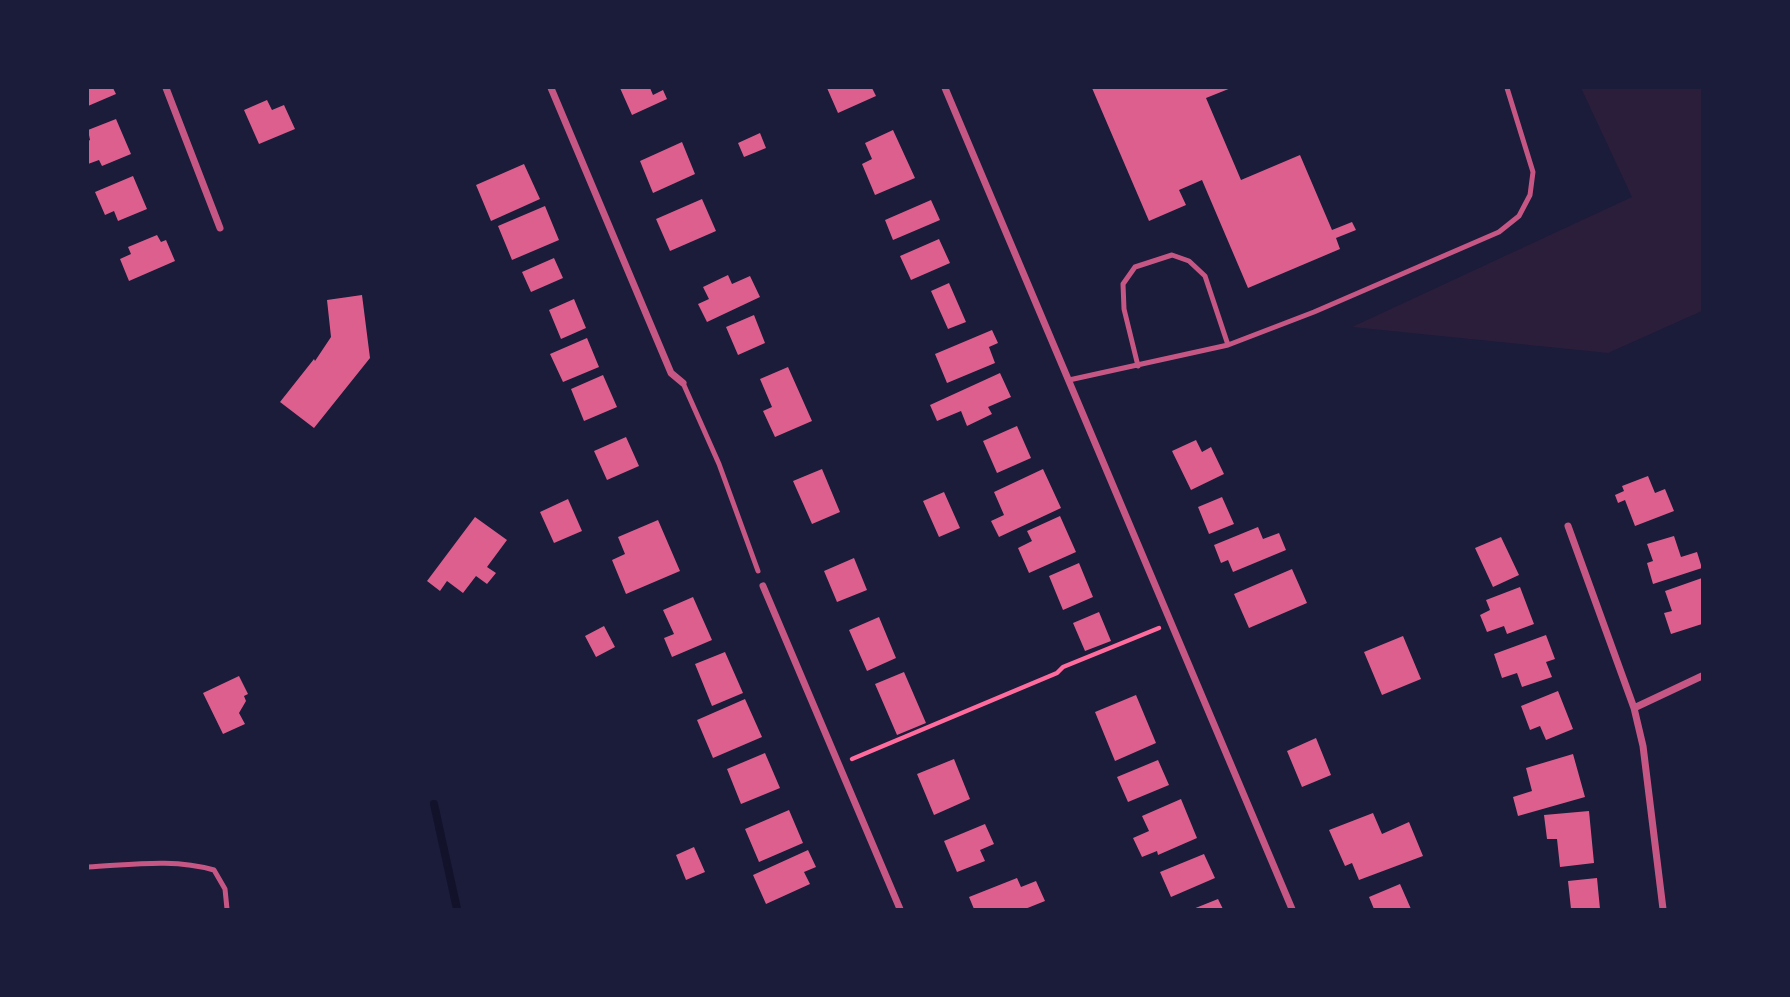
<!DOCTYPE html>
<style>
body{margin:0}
#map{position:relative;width:1790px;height:997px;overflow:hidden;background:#1b1b3a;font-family:"Varela Round",sans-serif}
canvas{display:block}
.frame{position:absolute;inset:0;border:89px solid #1b1b3a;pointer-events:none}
</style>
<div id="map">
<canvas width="1790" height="997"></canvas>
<div class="frame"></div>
</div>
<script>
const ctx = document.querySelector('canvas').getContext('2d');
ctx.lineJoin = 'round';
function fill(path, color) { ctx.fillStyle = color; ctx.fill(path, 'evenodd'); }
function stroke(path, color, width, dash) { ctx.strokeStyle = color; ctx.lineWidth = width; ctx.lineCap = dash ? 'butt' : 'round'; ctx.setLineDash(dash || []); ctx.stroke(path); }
const green = new Path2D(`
 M 1581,88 L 1702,88 L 1702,311 L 1608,353 L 1352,327 L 1632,197 Z`);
const stream = new Path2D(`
 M 434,804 L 457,909`);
const building = new Path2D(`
 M 88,88 L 113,88 L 116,94 L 88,106 Z
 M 620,88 L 650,88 L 653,95 L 663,90 L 667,99 L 632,115 Z
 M 827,88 L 872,88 L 876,96 L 838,113 Z
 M 1092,88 L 1231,88 L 1206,98 L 1241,180 L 1300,155 L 1332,230 L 1352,222 L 1356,230 L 1336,238 L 1340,249 L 1248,288 L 1202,180 L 1179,190 L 1186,205 L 1149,221 Z
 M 267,100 L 272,110 L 284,105 L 295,129 L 259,144 L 244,110 Z
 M 116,119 L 131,154 L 102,166 L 99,160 L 88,164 L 88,141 L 90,140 L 88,130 Z
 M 893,130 L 915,178 L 875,195 L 862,164 L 872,159 L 865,143 Z
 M 760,133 L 766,148 L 744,157 L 738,143 Z
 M 682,142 L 695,174 L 653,193 L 640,161 Z
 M 524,164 L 540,199 L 491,221 L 476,185 Z
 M 133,176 L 147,209 L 118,221 L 114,211 L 105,215 L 95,192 Z
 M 702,199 L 716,231 L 670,251 L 656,219 Z
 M 931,200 L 940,220 L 893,240 L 885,220 Z
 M 545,206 L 559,240 L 512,260 L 498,226 Z
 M 157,235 L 161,242 L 166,240 L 175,261 L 129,281 L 120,259 L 131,254 L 128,247 Z
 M 939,239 L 950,263 L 911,280 L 900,256 Z
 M 554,258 L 563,278 L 531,292 L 522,272 Z
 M 728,275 L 732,284 L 750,276 L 760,297 L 707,322 L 698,304 L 709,299 L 703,287 Z
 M 949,283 L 966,322 L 948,329 L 931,291 Z
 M 362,295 L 370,358 L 314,428 L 280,402 L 314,359 L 315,361 L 331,337 L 327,300 Z
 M 574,299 L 586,328 L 561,339 L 549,310 Z
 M 754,315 L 765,343 L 738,355 L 726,327 Z
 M 992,330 L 998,343 L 989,347 L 995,363 L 947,383 L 935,354 Z
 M 587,338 L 599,367 L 563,382 L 550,354 Z
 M 788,367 L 812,421 L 775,437 L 763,411 L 772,407 L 760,379 Z
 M 1000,373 L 1011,397 L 988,407 L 992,414 L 967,426 L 961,411 L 937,421 L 930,405 Z
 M 603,375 L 617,407 L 584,421 L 571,389 Z
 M 1017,426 L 1031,458 L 997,473 L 983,441 Z
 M 626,437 L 639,466 L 607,480 L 594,451 Z
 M 1196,440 L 1202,452 L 1211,447 L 1224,474 L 1191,490 L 1172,451 Z
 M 822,469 L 840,512 L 812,524 L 793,481 Z
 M 1043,469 L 1061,508 L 999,537 L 991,521 L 1004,515 L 994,492 Z
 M 1648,476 L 1655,493 L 1665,489 L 1674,511 L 1635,526 L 1625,500 L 1618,503 L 1615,495 L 1624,491 L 1622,486 Z
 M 944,492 L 960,528 L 939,537 L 923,501 Z
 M 1222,497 L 1234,524 L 1209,534 L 1198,507 Z
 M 568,499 L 582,531 L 554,543 L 540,512 Z
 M 1060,516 L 1076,552 L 1029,573 L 1018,548 L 1032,541 L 1027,531 Z
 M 475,517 L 507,540 L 487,567 L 496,573 L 487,584 L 476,576 L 463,593 L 447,581 L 440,591 L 427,581 Z
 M 658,520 L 680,571 L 626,594 L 612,560 L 625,554 L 618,537 Z
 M 1258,527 L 1263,539 L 1279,533 L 1286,550 L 1233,572 L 1228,560 L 1221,563 L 1214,545 Z
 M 1674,536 L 1681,557 L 1697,552 L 1702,568 L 1653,584 L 1647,563 L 1653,561 L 1647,544 Z
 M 1501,537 L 1519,575 L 1493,587 L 1475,548 Z
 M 854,558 L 867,590 L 837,602 L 824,571 Z
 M 1079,563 L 1093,597 L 1063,610 L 1049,576 Z
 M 1292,569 L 1307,603 L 1249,628 L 1234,594 Z
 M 1702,578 L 1702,624 L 1671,634 L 1664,613 L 1672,611 L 1665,591 Z
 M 1520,587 L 1534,624 L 1507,634 L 1504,626 L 1487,632 L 1480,615 L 1490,610 L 1486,600 Z
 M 693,597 L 712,640 L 672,657 L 664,638 L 674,634 L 663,610 Z
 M 1099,612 L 1111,641 L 1085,651 L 1073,623 Z
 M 879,617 L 896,658 L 867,671 L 849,630 Z
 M 604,626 L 615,647 L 596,657 L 585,636 Z
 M 1546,635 L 1555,659 L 1546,662 L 1552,677 L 1522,687 L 1517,673 L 1502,678 L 1494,654 Z
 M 1403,636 L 1421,679 L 1382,695 L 1364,652 Z
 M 725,652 L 743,693 L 712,706 L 695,664 Z
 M 904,672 L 926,723 L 897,735 L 875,684 Z
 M 239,676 L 248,694 L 244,696 L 246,701 L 239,713 L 245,724 L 223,734 L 203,693 Z
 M 1558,691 L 1573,729 L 1546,740 L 1540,726 L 1530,730 L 1521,706 Z
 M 1136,695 L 1156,743 L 1115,761 L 1095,712 Z
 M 745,699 L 762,737 L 713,758 L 697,720 Z
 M 1316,738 L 1331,775 L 1302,787 L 1287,751 Z
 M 765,753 L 780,788 L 741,804 L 727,769 Z
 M 1573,754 L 1585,797 L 1518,816 L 1513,797 L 1532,791 L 1526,768 Z
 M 954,759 L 970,799 L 934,815 L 917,774 Z
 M 1158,760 L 1169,785 L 1128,802 L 1117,777 Z
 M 1181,799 L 1197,838 L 1158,855 L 1157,851 L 1142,857 L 1133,838 L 1149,831 L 1142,816 Z
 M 789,810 L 803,843 L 759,862 L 745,829 Z
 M 1589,811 L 1594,863 L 1560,867 L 1557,839 L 1547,839 L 1544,815 Z
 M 1373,813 L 1382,834 L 1409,822 L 1423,856 L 1359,880 L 1352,863 L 1345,866 L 1329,830 Z
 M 985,824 L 994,844 L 980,850 L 985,861 L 957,872 L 944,841 Z
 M 694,847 L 705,872 L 686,880 L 676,855 Z
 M 808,850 L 816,867 L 804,872 L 810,884 L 766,904 L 753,875 Z
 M 1204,854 L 1215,878 L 1171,897 L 1160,872 Z
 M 1017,878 L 1021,887 L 1036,881 L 1045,901 L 1025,909 L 974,909 L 969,897 Z
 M 1597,878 L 1600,909 L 1571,909 L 1568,881 Z
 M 1400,884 L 1411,909 L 1374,909 L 1369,897 Z
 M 1218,899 L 1223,909 L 1193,909 Z`);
const path = new Path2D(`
 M 852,759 L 1057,673 L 1063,667 L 1159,628`);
const service = new Path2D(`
 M 1138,366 L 1124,309 L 1123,284 L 1135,267 L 1172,255 L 1189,261 L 1205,276 L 1228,345
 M 1069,380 L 1228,345 L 1314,312 L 1499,232 L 1519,216 L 1530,195 L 1533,172 L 1507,88
 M 683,383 L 719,464 L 758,571
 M 88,867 C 130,865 173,858 214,870 L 225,889 L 227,909`);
const minor = new Path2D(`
 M 166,88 L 220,228
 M 551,88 L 671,373 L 683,383
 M 945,88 L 1292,909
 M 1568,526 L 1634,708 L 1643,746 L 1663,909
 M 763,586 L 900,909
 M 1634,708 L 1702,676`);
fill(green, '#2a1e3b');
stroke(stream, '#12122b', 8);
fill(building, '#dd5f8e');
stroke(path, '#ff6b9d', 4.5);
stroke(service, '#c65784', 5);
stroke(minor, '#c65784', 7);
</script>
